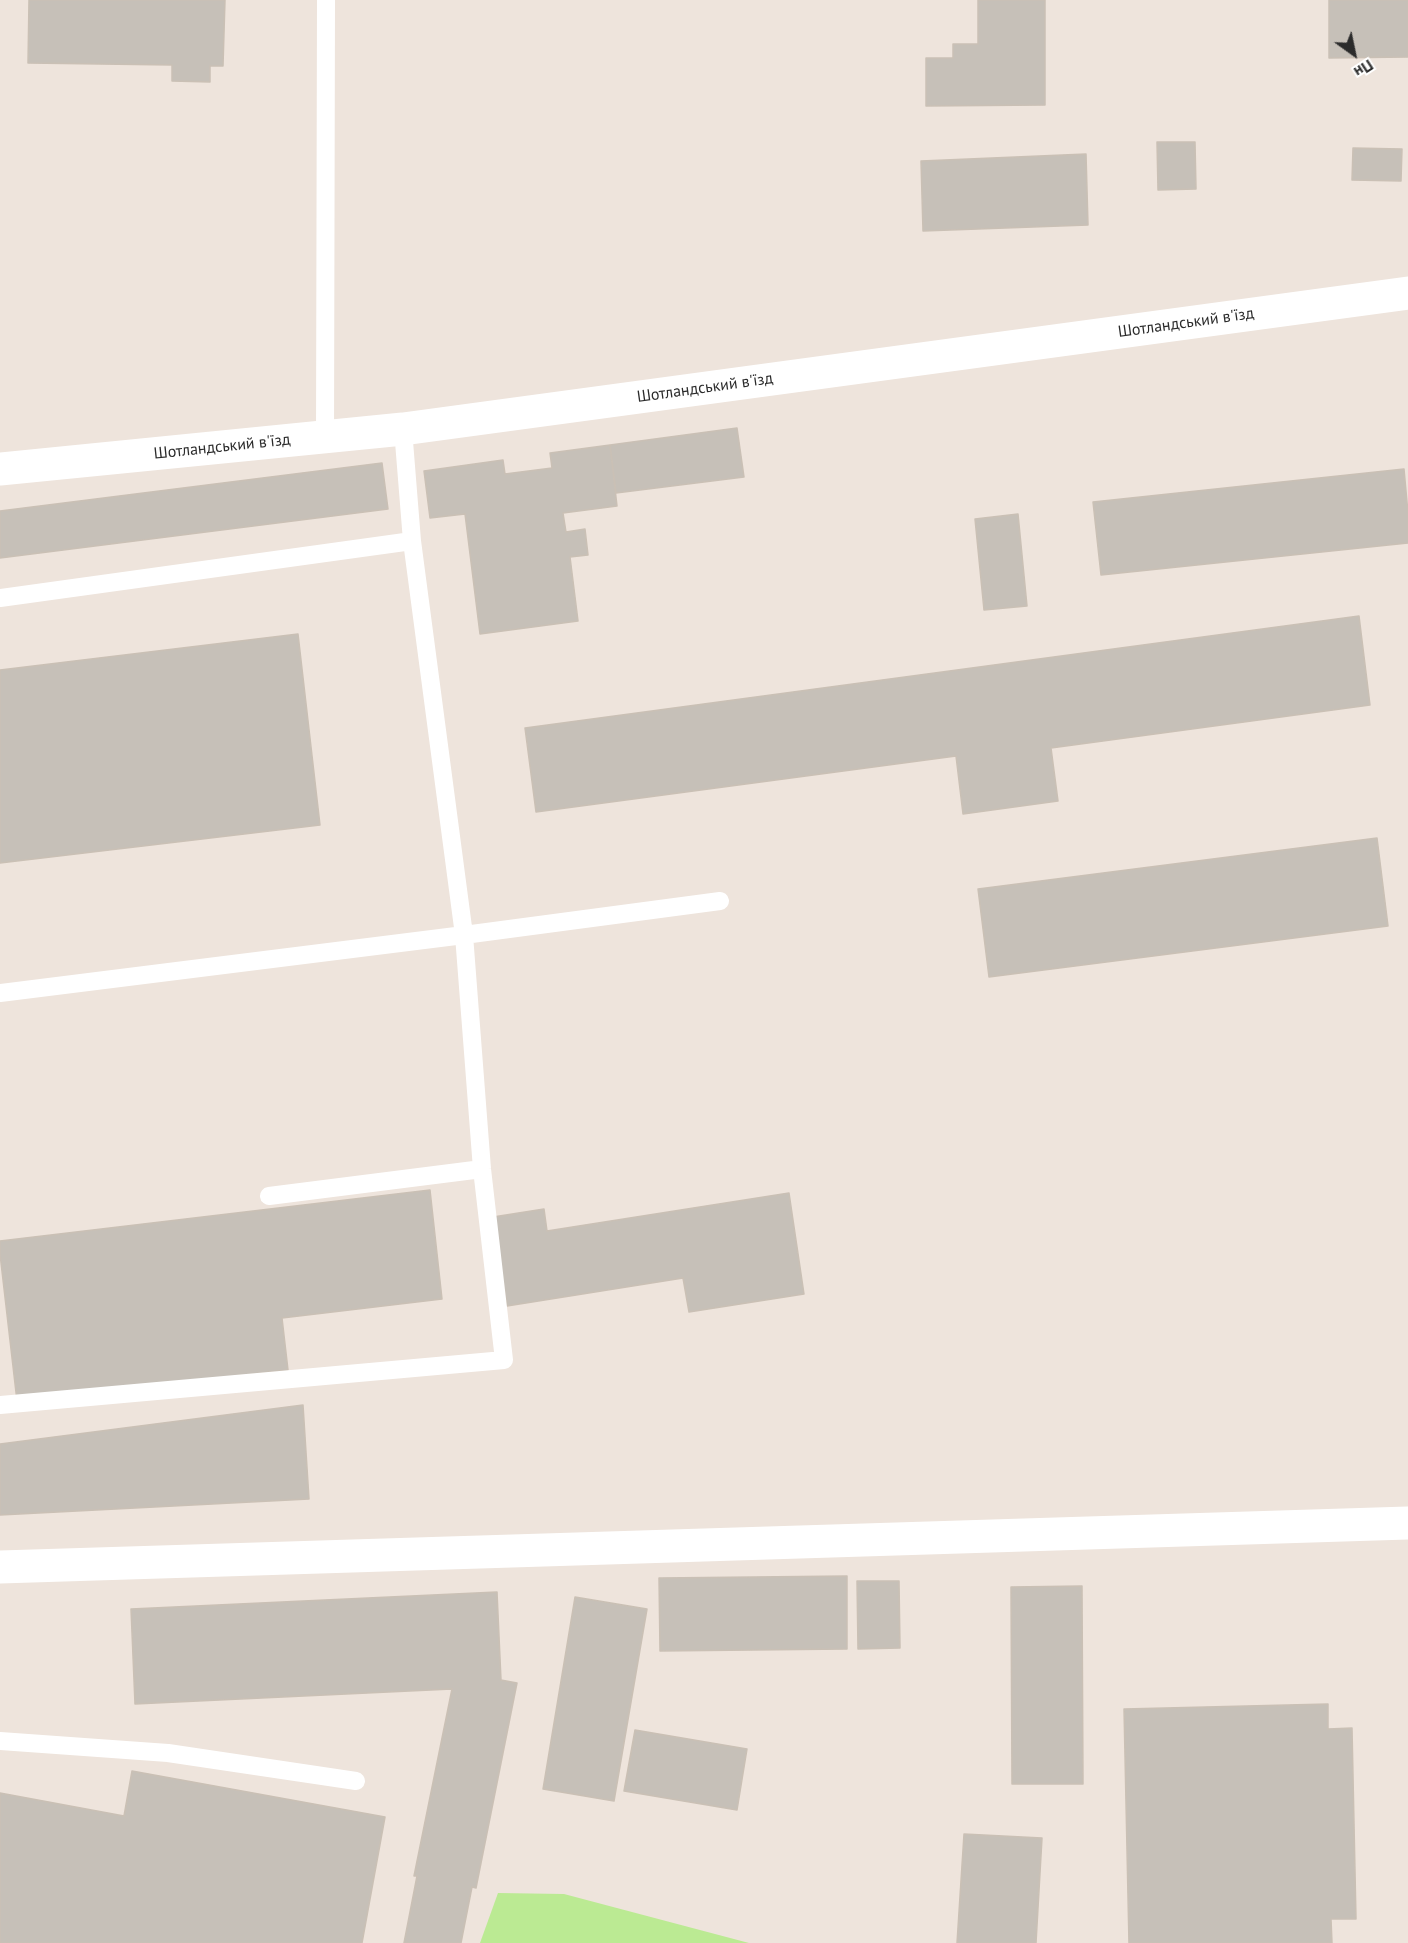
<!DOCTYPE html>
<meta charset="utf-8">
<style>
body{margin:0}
#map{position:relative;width:1408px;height:1943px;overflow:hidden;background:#eee4dc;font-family:"PT Sans",sans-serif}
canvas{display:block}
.north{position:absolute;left:1324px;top:24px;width:60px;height:60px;-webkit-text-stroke:4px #fff;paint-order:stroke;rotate:147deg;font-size:16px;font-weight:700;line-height:24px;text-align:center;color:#2b2b2b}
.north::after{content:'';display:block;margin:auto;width:21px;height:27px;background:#2b2b2b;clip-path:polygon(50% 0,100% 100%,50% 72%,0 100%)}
</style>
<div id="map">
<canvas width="1408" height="1943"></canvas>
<div class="north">Пн</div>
</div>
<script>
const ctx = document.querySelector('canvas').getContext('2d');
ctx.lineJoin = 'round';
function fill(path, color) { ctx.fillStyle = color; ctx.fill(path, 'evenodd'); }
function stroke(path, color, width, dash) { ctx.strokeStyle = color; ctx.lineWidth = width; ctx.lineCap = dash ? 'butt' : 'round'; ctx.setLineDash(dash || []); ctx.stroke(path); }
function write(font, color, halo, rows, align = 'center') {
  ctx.font = font + ' "PT Sans",sans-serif'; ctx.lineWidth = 5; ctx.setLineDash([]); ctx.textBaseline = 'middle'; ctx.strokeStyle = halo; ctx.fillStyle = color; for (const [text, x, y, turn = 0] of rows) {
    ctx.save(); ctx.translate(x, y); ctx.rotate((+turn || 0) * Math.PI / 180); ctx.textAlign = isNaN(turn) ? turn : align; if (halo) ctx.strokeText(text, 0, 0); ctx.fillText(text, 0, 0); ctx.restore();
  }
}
const green = new Path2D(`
 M 498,1893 L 564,1894 L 749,1943 L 480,1943 Z`);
const building = new Path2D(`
 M 29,0 L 225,0 L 223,66 L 210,66 L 210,82 L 172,81 L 172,65 L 28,63 Z
 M 978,0 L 1045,0 L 1045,105 L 926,106 L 926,58 L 953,58 L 953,44 L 978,44 Z
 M 1329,0 L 1408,0 L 1408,57 L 1329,58 Z
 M 1157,142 L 1195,142 L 1196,189 L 1158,190 Z
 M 1353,148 L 1402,149 L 1401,181 L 1352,180 Z
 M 1086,154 L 1088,225 L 923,231 L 921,161 Z
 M 737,428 L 744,477 L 616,493 L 610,445 Z
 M 610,445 L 617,506 L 563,513 L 566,532 L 585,529 L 588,555 L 570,557 L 578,621 L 480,634 L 465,514 L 430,518 L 424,471 L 503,460 L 505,474 L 552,468 L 550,453 Z
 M 382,463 L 388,509 L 0,558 L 0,511 Z
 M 1404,469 L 1408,513 L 1408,543 L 1101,575 L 1093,502 Z
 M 1018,514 L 1027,606 L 984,610 L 975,519 Z
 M 1359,616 L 1370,705 L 1051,748 L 1058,801 L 963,814 L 956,756 L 536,812 L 525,728 Z
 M 298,634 L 320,825 L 0,863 L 0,670 Z
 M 1377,838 L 1388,926 L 989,977 L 978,889 Z
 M 430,1190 L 442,1299 L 282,1318 L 288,1370 L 17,1401 L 0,1254 L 0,1241 Z
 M 789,1193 L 804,1294 L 689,1312 L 683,1278 L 507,1306 L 493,1217 L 544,1209 L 547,1231 Z
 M 303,1405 L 309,1499 L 0,1515 L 0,1444 Z
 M 847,1576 L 847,1649 L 660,1651 L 659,1578 Z
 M 857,1581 L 899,1581 L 900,1648 L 858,1649 Z
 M 1082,1586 L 1083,1784 L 1012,1784 L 1011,1587 Z
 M 497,1592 L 501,1680 L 517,1683 L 476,1888 L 472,1887 L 461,1943 L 404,1943 L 417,1876 L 414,1876 L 452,1689 L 135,1704 L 131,1609 Z
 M 575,1597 L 647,1609 L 614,1801 L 543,1789 Z
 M 1328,1704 L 1328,1729 L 1352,1728 L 1356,1919 L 1331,1919 L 1332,1943 L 1129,1943 L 1124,1709 Z
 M 635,1730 L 747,1749 L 737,1810 L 624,1791 Z
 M 132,1771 L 385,1817 L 362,1943 L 0,1943 L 0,1793 L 124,1816 Z
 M 964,1834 L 1042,1838 L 1036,1943 L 957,1943 Z`);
const service = new Path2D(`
 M 325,437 L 326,0
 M 0,598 L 412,541
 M 0,993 L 464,935 L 720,901
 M 269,1196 L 482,1169
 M 0,1405 L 504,1360 L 482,1169 L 464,935 L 412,541 L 403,429
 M 0,1741 L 168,1753 L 356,1781`);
const minor = new Path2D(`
 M 0,469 L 403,429 L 1408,293
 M 0,1567 L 1408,1523`);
const streetNames = [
 ["Шотландський в'їзд",1186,323,-8],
 ["Шотландський в'їзд",705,388,-8],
 ["Шотландський в'їзд",222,447,-6]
];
fill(green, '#bbea93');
fill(building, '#c6c0b8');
stroke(building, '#cac0b5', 1.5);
stroke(service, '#fff', 18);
stroke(minor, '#fff', 33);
write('16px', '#2b2b2b', '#fff', streetNames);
</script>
